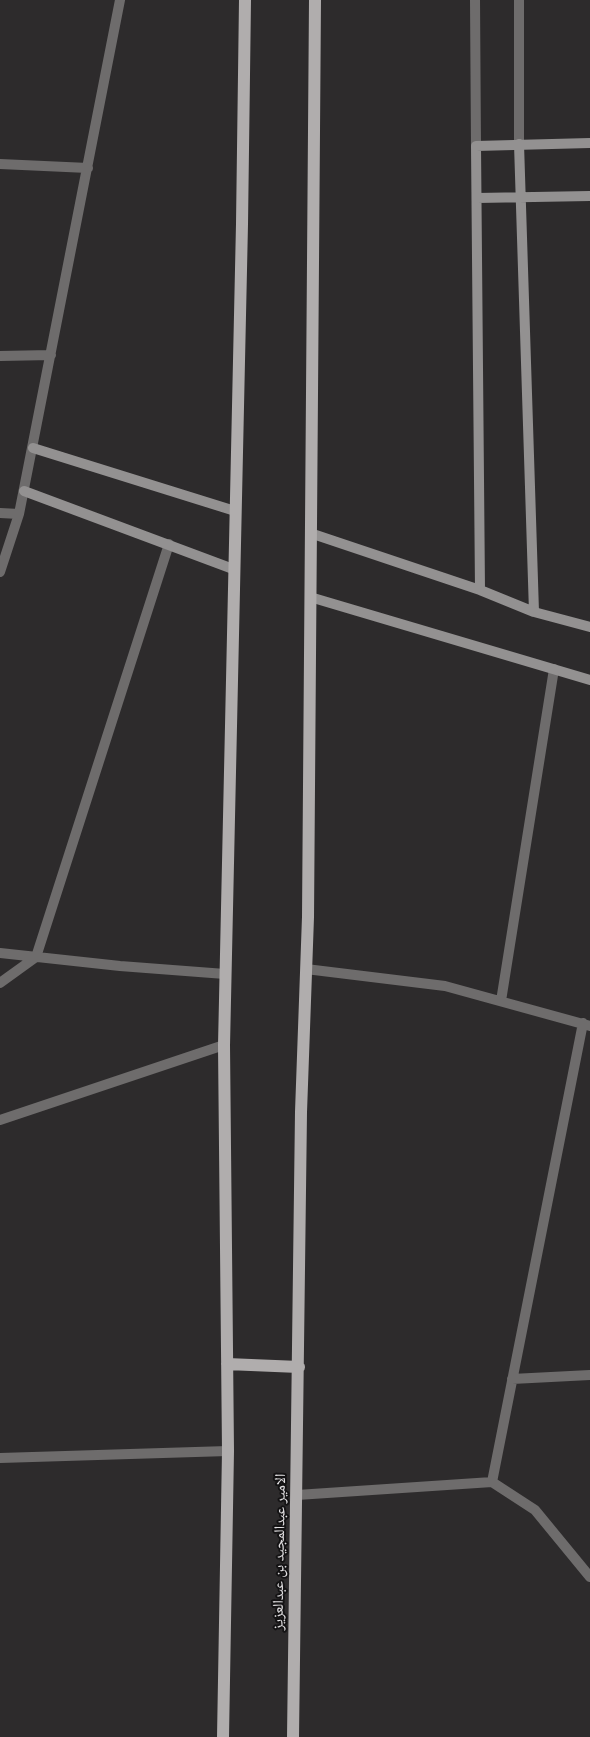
<!DOCTYPE html>
<meta charset="utf-8">
<style>
body{margin:0}
canvas{display:block;background:#2d2b2c}
</style>
<canvas width="590" height="1737"></canvas>
<script>
const ctx = document.querySelector('canvas').getContext('2d');
ctx.lineJoin = 'round';
function stroke(path, color, width, dash) { ctx.strokeStyle = color; ctx.lineWidth = width; ctx.lineCap = dash ? 'butt' : 'round'; ctx.setLineDash(dash || []); ctx.stroke(path); }
function write(font, color, halo, rows, align = 'center') {
  ctx.font = font + ' "Roboto Condensed","Noto Naskh Arabic",sans-serif'; ctx.lineWidth = 4; ctx.setLineDash([]); ctx.textBaseline = 'middle'; ctx.strokeStyle = halo; ctx.fillStyle = color; for (const [text, x, y, turn = 0] of rows) {
    ctx.save(); ctx.translate(x, y); ctx.rotate((+turn || 0) * Math.PI / 180); ctx.textAlign = isNaN(turn) ? turn : align; if (halo) ctx.strokeText(text, 0, 0); ctx.fillText(text, 0, 0); ctx.restore();
  }
}
const street = new Path2D(`
 M 475,0 L 476,146
 M 519,0 L 519,144
 M 0,164 L 88,168
 M 0,356 L 51,355
 M 0,513 L 19,514
 M 0,572 L 19,514 L 120,0
 M 0,953 L 120,966 L 225,974
 M 306,969 L 445,986 L 590,1026
 M 0,983 L 36,957 L 169,544
 M 501,1001 L 554,669
 M 0,1120 L 224,1045
 M 512,1379 L 590,1375
 M 0,1458 L 228,1451
 M 492,1482 L 583,1023
 M 297,1495 L 492,1482 L 535,1510 L 590,1577`);
const secondary = new Path2D(`
 M 519,144 L 534,612
 M 477,198 L 590,196
 M 33,448 L 235,511
 M 24,491 L 233,569
 M 310,533 L 480,590 L 534,612 L 590,627
 M 480,590 L 476,146 L 590,143
 M 310,597 L 590,680`);
const primary = new Path2D(`
 M 227,1364 L 299,1367
 M 223,1737 L 228,1451 L 224,1045 L 242,224 L 245,0
 M 293,1737 L 301,1112 L 308,917 L 315,0`);
const streetNames = [
 ["الامير عبدالمجيد بن عبدالعزيز",280,1552,-89]
];
stroke(street, '#6e6c6c', 10);
stroke(secondary, '#939191', 10);
stroke(primary, '#b0adad', 12);
write('15px', '#e1dfe1', '#141314', streetNames);
</script>
